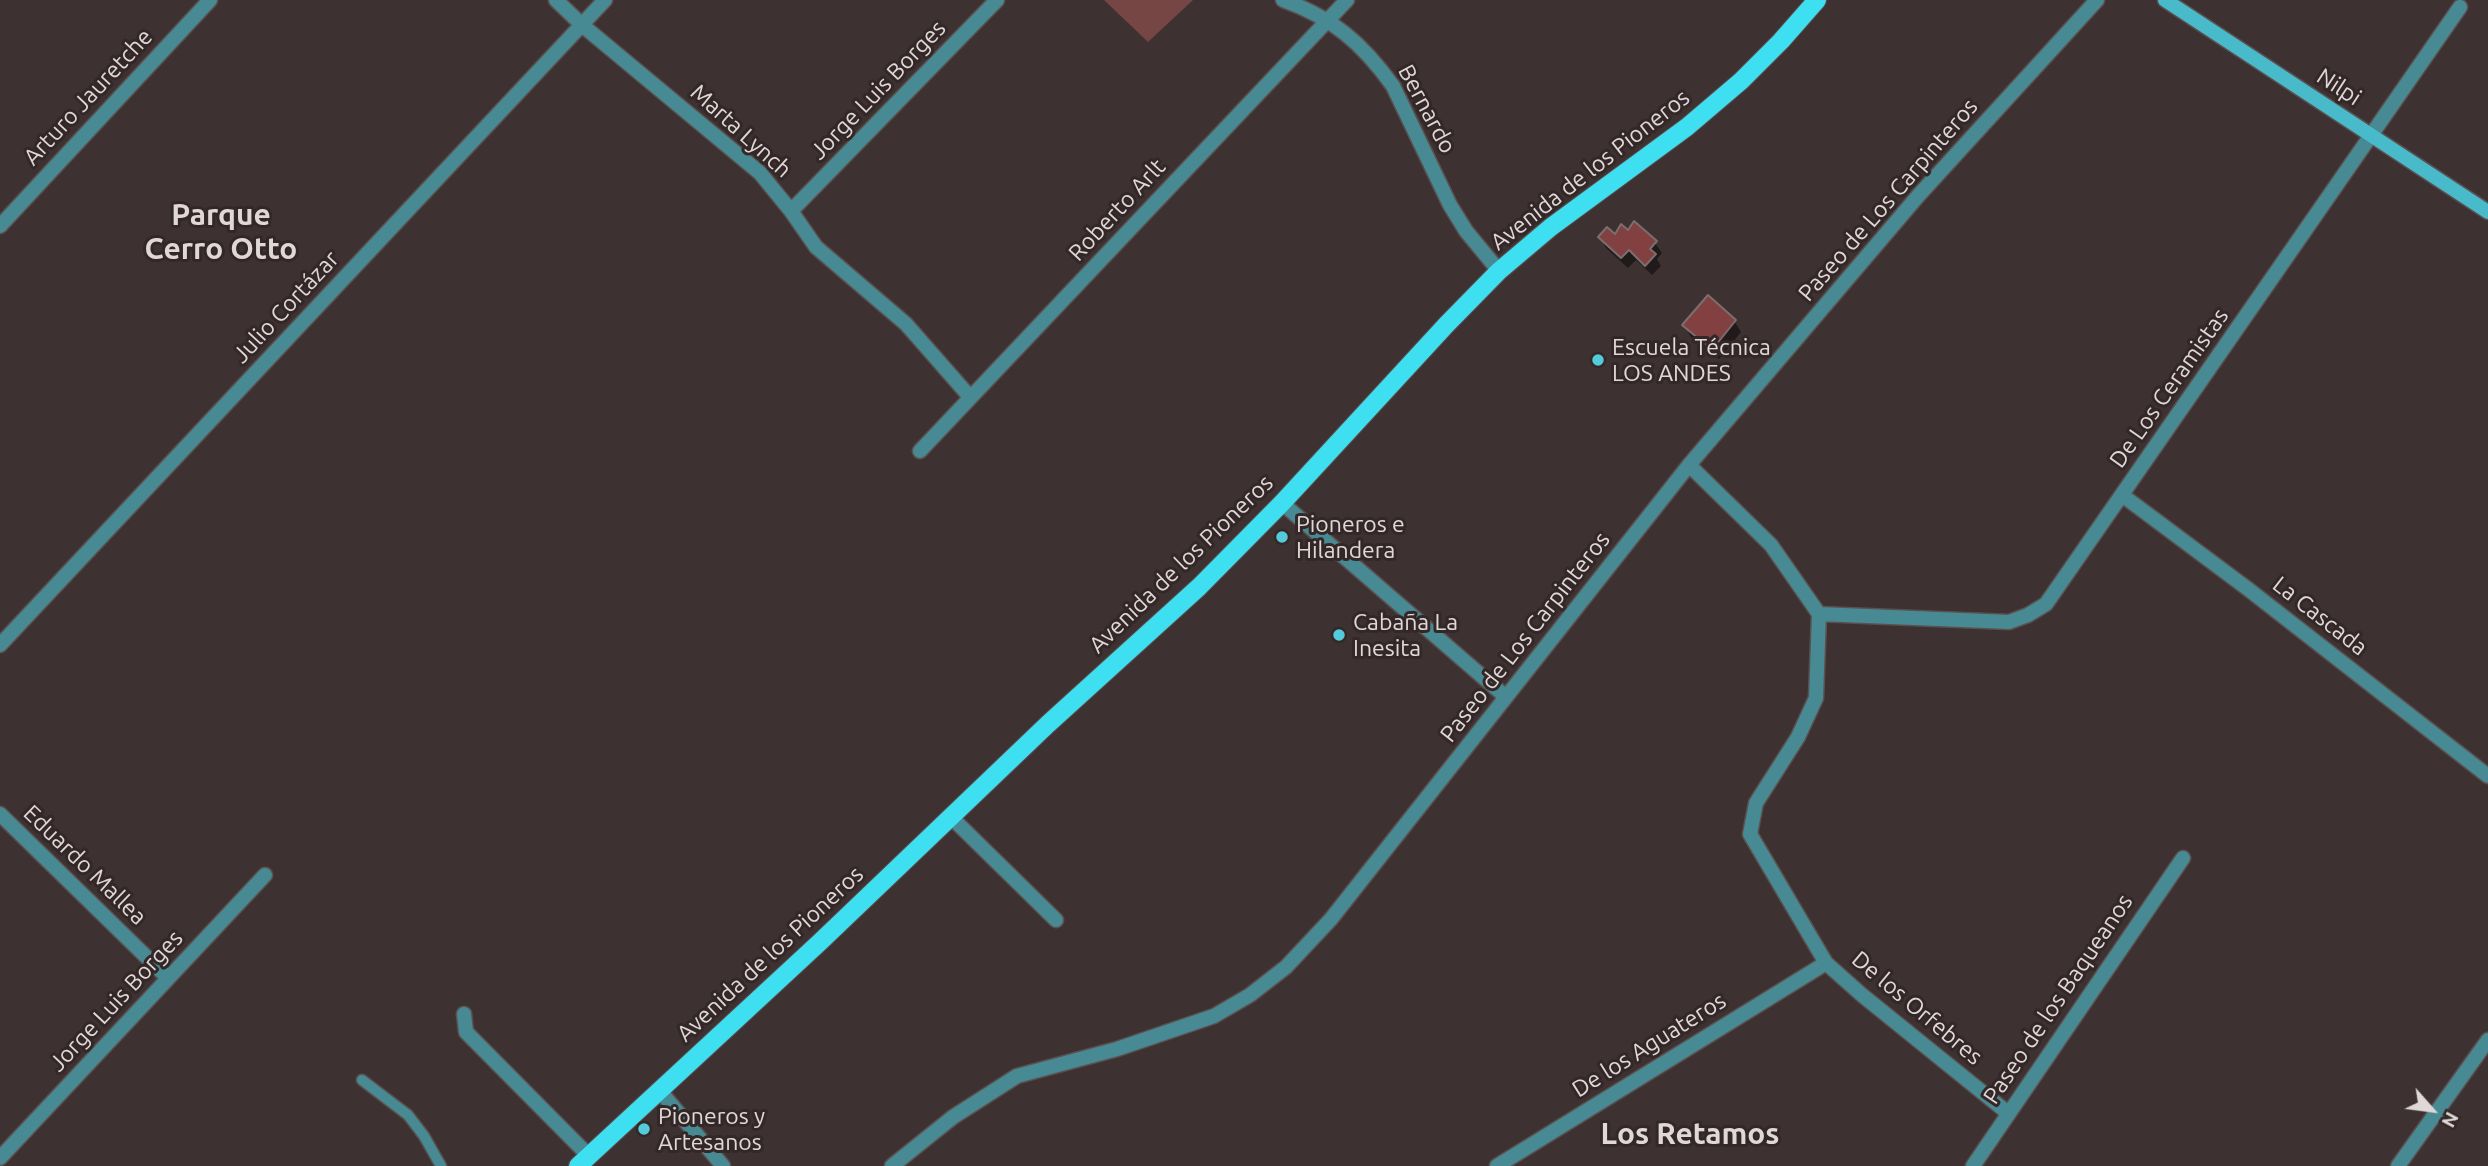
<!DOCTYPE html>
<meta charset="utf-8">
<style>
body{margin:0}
#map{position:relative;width:2488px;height:1166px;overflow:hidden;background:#3d3231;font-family:Ubuntu,sans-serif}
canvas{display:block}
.north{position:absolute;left:2397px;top:1075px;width:70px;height:70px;-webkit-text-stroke:5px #332827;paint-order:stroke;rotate:118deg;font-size:19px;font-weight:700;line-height:28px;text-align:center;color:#e0d8d8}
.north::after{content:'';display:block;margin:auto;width:24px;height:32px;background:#e0d8d8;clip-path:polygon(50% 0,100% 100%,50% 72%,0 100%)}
</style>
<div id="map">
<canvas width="2488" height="1166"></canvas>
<div class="north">N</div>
</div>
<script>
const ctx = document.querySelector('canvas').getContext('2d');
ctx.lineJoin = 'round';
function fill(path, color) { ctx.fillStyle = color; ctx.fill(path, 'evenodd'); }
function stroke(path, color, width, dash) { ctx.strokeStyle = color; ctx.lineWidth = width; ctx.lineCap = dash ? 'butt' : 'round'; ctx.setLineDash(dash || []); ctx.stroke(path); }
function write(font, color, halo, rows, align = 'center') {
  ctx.font = font + ' Ubuntu,sans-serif'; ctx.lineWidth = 6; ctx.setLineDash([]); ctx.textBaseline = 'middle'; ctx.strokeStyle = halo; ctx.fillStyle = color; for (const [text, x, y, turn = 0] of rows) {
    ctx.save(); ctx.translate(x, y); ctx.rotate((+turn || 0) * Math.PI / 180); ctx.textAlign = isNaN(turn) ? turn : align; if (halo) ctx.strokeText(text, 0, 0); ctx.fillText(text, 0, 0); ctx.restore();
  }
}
const green = new Path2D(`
 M 1104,0 L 1193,0 L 1148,42 Z`);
const shadow = new Path2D(`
 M 1629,232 L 1655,243 L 1662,253 L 1657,259 L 1661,266 L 1652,275 L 1636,260 L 1628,268 L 1606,248 L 1600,237 Z
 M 1734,321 L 1741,332 L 1719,359 L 1691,337 L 1685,326 Z`);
const building = new Path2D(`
 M 1634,221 L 1657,241 L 1650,249 L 1656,254 L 1645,266 L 1629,250 L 1621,258 L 1598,237 L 1607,227 L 1615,234 L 1621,224 L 1628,230 Z
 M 1708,295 L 1736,320 L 1712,350 L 1682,325 Z`);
const lane = new Path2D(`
 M 362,1080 L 408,1115 L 424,1136 L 441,1166`);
const street = new Path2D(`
 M 556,0 L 582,25 L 760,173 L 791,211 L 816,247 L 906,324 L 970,397
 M 1283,0 C 1333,18 1362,43 1393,86 L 1450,205 L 1466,231 L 1499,271
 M 791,211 L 997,0
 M 0,226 L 210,0
 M 920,451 L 1347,0
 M 1689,465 L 1771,545 L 1819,614 L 1816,698 L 1798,737 L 1756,803 L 1750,834 L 1826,963 L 1862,995 L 2008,1113
 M 2122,495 L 2248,589 L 2488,776
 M 1282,503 L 1506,697
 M 1819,614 L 2009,622 L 2028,615 L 2046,604 L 2460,7
 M 0,645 L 605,0
 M 0,814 L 168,978
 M 951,817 L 1056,920
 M 464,1014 L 466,1032 L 589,1156
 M 660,1091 L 723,1166
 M 0,1158 L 265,875
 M 892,1166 L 953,1117 L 1017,1076 L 1117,1049 L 1214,1016 L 1250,995 L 1286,967 L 1331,919 L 1689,465 L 1918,196 L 2097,0
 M 1497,1166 L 1826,963
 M 1973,1166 L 2183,858
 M 2398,1166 L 2488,1040`);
const secondary = new Path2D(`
 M 2165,0 L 2488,212`);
const primary = new Path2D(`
 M 578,1166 L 820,942 L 1048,724 L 1199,587 L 1282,503 L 1447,324 L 1499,271 L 1551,227 L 1687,127 L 1741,81 L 1781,41 L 1817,0`);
const markers = [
 [1598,360,7,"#53cbda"],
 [1282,537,7,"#53cbda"],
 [1339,635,7,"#53cbda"],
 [644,1129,7,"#53cbda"]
];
const streetNames = [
 ["Nilpi",2339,87,33],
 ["Jorge Luis Borges",878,90,-46],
 ["Arturo Jauretche",88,97,-47],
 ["Bernardo",1427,109,62],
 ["Marta Lynch",741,131,42],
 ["Avenida de los Pioneros",1590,170,-38],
 ["Paseo de Los Carpinteros",1888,200,-49],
 ["Roberto Arlt",1117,210,-47],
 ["Julio Cortázar",286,307,-47],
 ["De Los Ceramistas",2169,388,-55],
 ["Avenida de los Pioneros",1181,564,-44],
 ["La Cascada",2320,616,38],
 ["Paseo de Los Carpinteros",1525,637,-52],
 ["Eduardo Mallea",85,865,44],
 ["Avenida de los Pioneros",770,954,-43],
 ["Paseo de los Baqueanos",2058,999,-56],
 ["Jorge Luis Borges",116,1001,-47],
 ["De los Orfebres",1917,1008,40],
 ["De los Aguateros",1649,1045,-32]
];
const poiNames = [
 ["Escuela Técnica",1612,347],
 ["LOS ANDES",1612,373],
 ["Pioneros e",1296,524],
 ["Hilandera",1296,550],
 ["Cabaña La",1353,622],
 ["Inesita",1353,648],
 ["Pioneros y",658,1116],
 ["Artesanos",658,1142]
];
const districtNames = [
 ["Parque",221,215],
 ["Cerro Otto",221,249],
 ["Los Retamos",1690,1134]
];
fill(green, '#764644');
fill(shadow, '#0007');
fill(building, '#834040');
stroke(building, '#7b6e6e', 2);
stroke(lane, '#5a504f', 13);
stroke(street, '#5a504f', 17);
stroke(secondary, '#5a504f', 17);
stroke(primary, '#5a504f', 20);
stroke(lane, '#488a93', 10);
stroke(street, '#488a93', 14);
stroke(secondary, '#48bac9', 14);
stroke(primary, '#3fdff2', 18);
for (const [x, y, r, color] of markers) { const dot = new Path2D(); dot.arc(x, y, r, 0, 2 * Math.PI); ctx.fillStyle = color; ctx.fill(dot); stroke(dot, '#332827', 2.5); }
write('23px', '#e0d8d8', '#332827', streetNames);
write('23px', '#e0d8d8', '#332827', poiNames, 'left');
write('bold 30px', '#e0d8d8', '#332827', districtNames);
</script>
